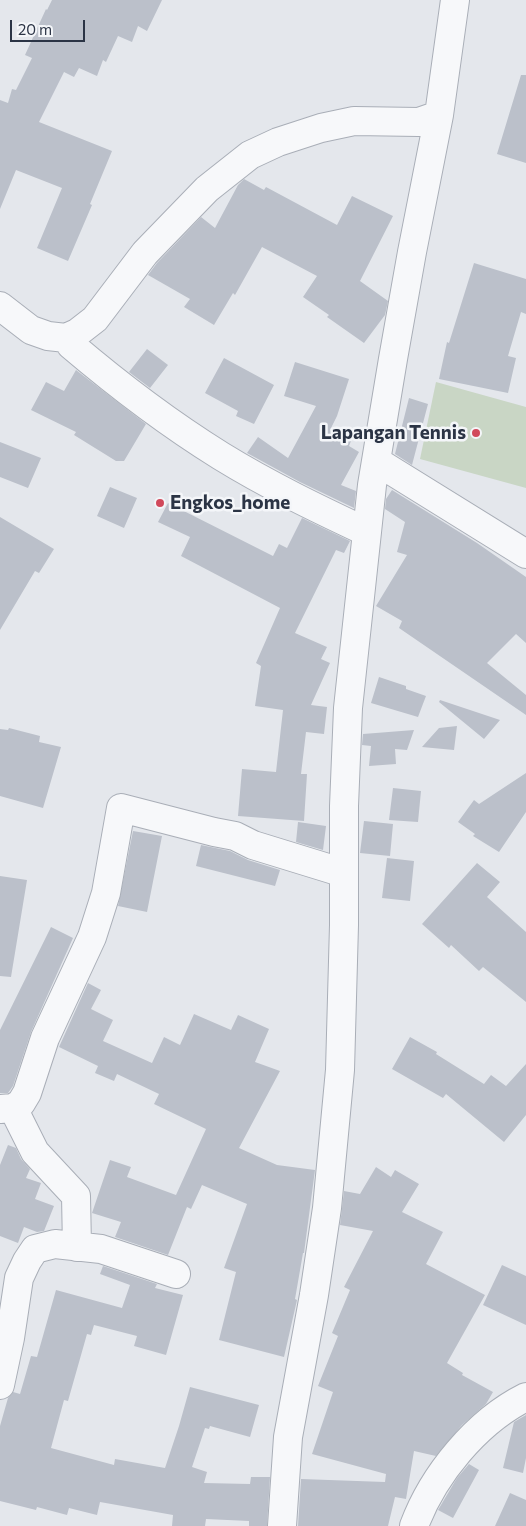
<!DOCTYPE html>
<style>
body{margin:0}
#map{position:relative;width:526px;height:1526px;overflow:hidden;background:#e4e7ec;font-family:Commissioner,sans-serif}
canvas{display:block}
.scale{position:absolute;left:10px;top:20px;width:75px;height:22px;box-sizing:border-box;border:2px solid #2b3445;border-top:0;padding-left:6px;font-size:15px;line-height:18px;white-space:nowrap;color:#2b3445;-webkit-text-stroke:4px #f4f6f9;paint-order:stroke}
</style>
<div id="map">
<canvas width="526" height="1526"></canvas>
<div class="scale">20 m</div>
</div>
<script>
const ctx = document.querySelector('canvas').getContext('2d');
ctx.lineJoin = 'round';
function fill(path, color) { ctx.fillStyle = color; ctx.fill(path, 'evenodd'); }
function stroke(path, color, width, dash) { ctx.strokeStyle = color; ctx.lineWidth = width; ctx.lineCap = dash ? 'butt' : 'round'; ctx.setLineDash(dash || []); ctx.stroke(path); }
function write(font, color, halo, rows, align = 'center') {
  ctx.font = font + ' Commissioner,sans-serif'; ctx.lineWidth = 5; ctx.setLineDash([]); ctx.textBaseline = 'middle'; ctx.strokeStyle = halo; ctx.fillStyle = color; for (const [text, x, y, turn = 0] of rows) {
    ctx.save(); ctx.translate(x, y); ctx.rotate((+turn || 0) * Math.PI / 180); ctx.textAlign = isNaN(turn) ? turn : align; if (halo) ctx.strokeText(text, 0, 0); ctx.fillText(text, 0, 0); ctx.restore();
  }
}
const green = new Path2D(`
 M 436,382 L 526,407 L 526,488 L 420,459 Z`);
const building = new Path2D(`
 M 52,0 L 162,0 L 147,31 L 138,26 L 132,42 L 118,36 L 106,62 L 103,60 L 97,76 L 79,68 L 74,77 L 64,72 L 39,122 L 112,151 L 90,204 L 92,205 L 68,261 L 37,248 L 62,188 L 16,170 L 0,209 L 0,100 L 8,103 L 12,89 L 16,90 L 32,58 L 25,55 L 46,9 L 47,10 Z
 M 521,75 L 526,75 L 526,163 L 497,154 Z
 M 244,179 L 264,190 L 266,187 L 337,225 L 352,196 L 393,216 L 360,281 L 388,301 L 385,315 L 364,343 L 327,317 L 329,315 L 303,297 L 317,276 L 262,247 L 235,295 L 233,293 L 214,325 L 184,307 L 190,299 L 148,275 L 157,263 L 201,217 L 215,228 L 238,185 Z
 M 474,263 L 526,279 L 526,314 L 521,312 L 508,356 L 516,358 L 508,393 L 439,379 L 447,342 L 449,343 Z
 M 147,349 L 168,365 L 150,388 L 129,372 Z
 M 224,358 L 274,385 L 254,424 L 236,416 L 238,411 L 205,393 Z
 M 295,362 L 349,379 L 337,416 L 330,430 L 351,441 L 349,446 L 359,452 L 341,485 L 356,491 L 354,508 L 300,482 L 247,453 L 258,437 L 288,458 L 316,406 L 284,396 Z
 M 76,370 L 146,424 L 124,461 L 116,461 L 74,435 L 76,432 L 31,410 L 46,382 L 64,391 Z
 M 409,398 L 428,404 L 412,465 L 395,454 Z
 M 0,442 L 41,458 L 28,488 L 0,477 Z
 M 110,487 L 137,498 L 124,528 L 97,516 Z
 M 392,490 L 477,543 L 526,577 L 526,643 L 516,634 L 487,663 L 526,695 L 526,715 L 399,628 L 402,621 L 376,606 L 407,555 L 397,552 L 405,522 L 385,509 L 386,499 Z
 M 168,503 L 273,556 L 279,544 L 287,548 L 302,518 L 350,541 L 344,553 L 336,550 L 295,633 L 327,647 L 321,659 L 330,663 L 311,705 L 327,707 L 324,734 L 306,732 L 301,774 L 307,774 L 304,821 L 238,816 L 242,769 L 276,772 L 283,710 L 255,706 L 261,666 L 256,663 L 280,608 L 181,556 L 190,537 L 158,522 Z
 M 0,517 L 54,549 L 39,573 L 35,571 L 0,630 Z
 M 379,677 L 406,686 L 406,689 L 426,696 L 418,717 L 371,703 Z
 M 440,700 L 500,720 L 484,739 L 439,702 Z
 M 457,726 L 454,750 L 422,747 L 439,728 Z
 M 9,728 L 40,736 L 39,742 L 61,747 L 43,808 L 0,796 L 0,729 L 8,730 Z
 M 414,730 L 407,750 L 395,749 L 396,764 L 369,766 L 371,746 L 362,745 L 363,734 Z
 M 526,773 L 526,812 L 499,852 L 473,836 L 475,834 L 458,822 L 474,800 L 479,804 Z
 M 393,788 L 421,791 L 418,822 L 389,820 Z
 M 364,821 L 393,824 L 390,856 L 360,853 Z
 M 298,822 L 326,826 L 323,850 L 296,842 Z
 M 133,831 L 162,836 L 147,912 L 118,906 Z
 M 201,845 L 230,851 L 248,860 L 280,870 L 275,886 L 196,866 Z
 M 387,858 L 414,861 L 410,901 L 382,898 Z
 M 477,863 L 500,882 L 487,897 L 526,932 L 526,1002 L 483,967 L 479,971 L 451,945 L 449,948 L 422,924 Z
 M 0,876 L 27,880 L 11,977 L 0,976 Z
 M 51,927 L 73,938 L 31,1032 L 13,1086 L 8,1093 L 0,1093 L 0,1030 Z
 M 88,983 L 101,990 L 91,1009 L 113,1020 L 103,1041 L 152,1063 L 164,1037 L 180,1045 L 194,1014 L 231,1030 L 238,1015 L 269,1029 L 255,1062 L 280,1071 L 239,1148 L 277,1165 L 315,1170 L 304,1253 L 303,1253 L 295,1299 L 297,1300 L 284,1357 L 219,1340 L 236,1272 L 224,1268 L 247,1204 L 202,1185 L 191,1209 L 187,1207 L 168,1255 L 115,1237 L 121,1222 L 92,1213 L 110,1160 L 131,1167 L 127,1177 L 176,1195 L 206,1129 L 154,1104 L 159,1094 L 117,1074 L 114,1081 L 95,1073 L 98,1066 L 59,1047 Z
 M 410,1037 L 437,1052 L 436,1054 L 484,1084 L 491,1075 L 506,1086 L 526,1064 L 526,1115 L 504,1142 L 446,1094 L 443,1098 L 392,1069 Z
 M 8,1145 L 16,1148 L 21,1159 L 30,1169 L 26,1178 L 41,1183 L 35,1199 L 54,1206 L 44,1231 L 37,1232 L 24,1227 L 18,1243 L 0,1236 L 0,1165 Z
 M 376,1167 L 391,1177 L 395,1170 L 419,1184 L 402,1212 L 443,1232 L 426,1264 L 485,1295 L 447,1363 L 463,1373 L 462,1375 L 493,1392 L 486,1404 L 462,1425 L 436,1456 L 414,1451 L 406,1499 L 395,1497 L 388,1526 L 298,1526 L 301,1479 L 385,1482 L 386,1474 L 312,1454 L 333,1392 L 318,1386 L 338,1336 L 332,1333 L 350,1290 L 344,1287 L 373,1231 L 340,1225 L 344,1191 L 360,1194 Z
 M 502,1265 L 526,1276 L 526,1325 L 483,1305 Z
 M 103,1266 L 157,1284 L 155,1288 L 183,1295 L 166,1355 L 134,1346 L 137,1336 L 94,1325 L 91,1335 L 87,1334 L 68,1401 L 64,1400 L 51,1448 L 114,1465 L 115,1459 L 165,1468 L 179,1426 L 190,1387 L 259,1405 L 250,1437 L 210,1426 L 209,1429 L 205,1428 L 192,1467 L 207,1472 L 204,1483 L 250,1484 L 251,1477 L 270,1477 L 267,1526 L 249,1526 L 249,1521 L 206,1519 L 205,1526 L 172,1526 L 173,1515 L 100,1502 L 97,1515 L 69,1508 L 67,1515 L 37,1507 L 36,1510 L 0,1501 L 0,1426 L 8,1398 L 13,1392 L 20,1394 L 31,1356 L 37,1357 L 56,1290 L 122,1308 L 130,1285 L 100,1274 Z
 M 526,1415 L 526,1458 L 523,1473 L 503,1468 L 514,1422 Z
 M 469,1464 L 479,1470 L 453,1518 L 438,1510 L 457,1478 Z
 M 510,1493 L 526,1500 L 526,1526 L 495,1526 Z`);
const street = new Path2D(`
 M 0,306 L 31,330 L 48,336 L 66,338 L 77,333 L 95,319 L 145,253 L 207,189 L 250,155 L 278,142 L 321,128 L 354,121 L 419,122 L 439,115
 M 66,338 L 71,345 C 118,385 168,423 221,456 C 268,485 318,509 367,532
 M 376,461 L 526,554
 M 13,1108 L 35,1152 L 76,1196 L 77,1247
 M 0,1109 L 13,1108 L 21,1103 L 27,1093 L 45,1038 L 92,937 L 106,893 L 121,808 L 214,832 L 235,836 L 253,845 L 344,873
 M 0,1385 L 10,1338 L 19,1278 L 27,1261 L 35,1249 L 55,1244 L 101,1249 L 176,1274
 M 282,1526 L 288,1437 L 314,1295 L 327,1208 L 340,1070 L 344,925 L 344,806 L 348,708 L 367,532 L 372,485 L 393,359 L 412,252 L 439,115 L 455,0
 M 414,1526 C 433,1475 476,1422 526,1397`);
const markers = [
 [476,433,5,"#d1495b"],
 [160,503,5,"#d1495b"]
];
const poiNames = [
 ["Lapangan Tennis",466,433],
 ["Engkos_home",170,503,"left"]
];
fill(green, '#c9d6c5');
fill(building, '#bbc0ca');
stroke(street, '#a9aeb7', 30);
stroke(street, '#f7f8fa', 28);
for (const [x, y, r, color] of markers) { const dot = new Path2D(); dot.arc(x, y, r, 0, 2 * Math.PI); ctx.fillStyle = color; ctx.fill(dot); stroke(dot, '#f4f6f9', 2); }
write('bold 19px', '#2b3445', '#f4f6f9', poiNames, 'right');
</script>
